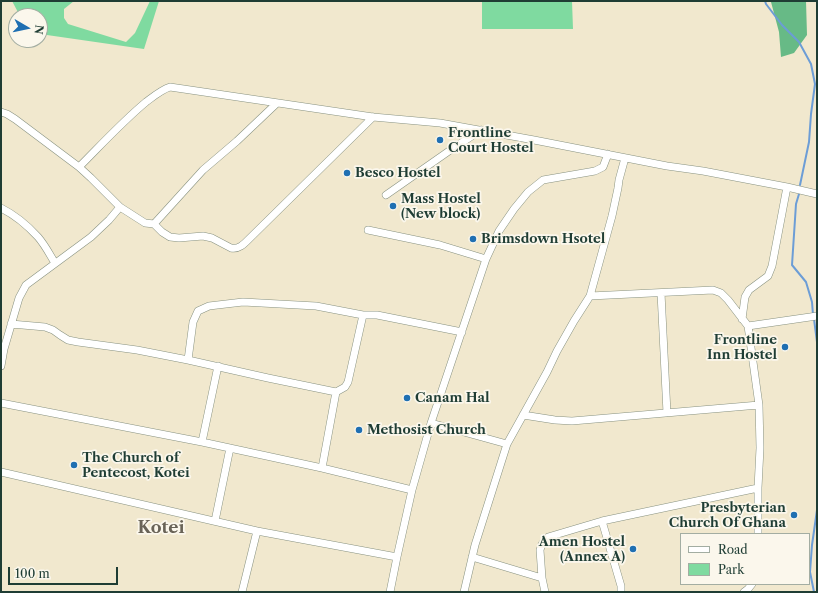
<!DOCTYPE html>
<style>
body{margin:0}
#map{position:relative;width:818px;height:593px;overflow:hidden;background:#f1e8ce;font-family:"Libre Caslon Text",serif}
canvas{display:block}
.frame{position:absolute;inset:0;border:2px solid #1f3d34;pointer-events:none}
.legend{position:absolute;left:680px;top:533px;width:130px;height:52px;box-sizing:border-box;background:#fbf7ec;border:1px solid #a3ada2;margin:0;padding:5px 7px;list-style:none;font-size:12px;color:#1f3d34}
.legend li{display:flex;align-items:center;gap:8px;height:20px}
.legend b{width:20px;border:1px solid #a3ada2}
.north{position:absolute;left:8px;top:8px;width:40px;height:40px;box-sizing:border-box;background:#fbf7ec;border:1px solid #a3ada2;border-radius:50%;rotate:99deg;font-size:11px;font-weight:700;line-height:16px;text-align:center;color:#1f3d34}
.north::after{content:'';display:block;margin:auto;width:14px;height:18px;background:#1f6fb2;clip-path:polygon(50% 0,100% 100%,50% 72%,0 100%)}
.scale{position:absolute;left:8px;top:567px;width:110px;height:18px;box-sizing:border-box;border:2px solid #1f3d34;border-top:0;padding-left:5px;font-size:12px;line-height:14px;white-space:nowrap;color:#1f3d34;-webkit-text-stroke:3px #fbf7ec;paint-order:stroke}
</style>
<div id="map">
<canvas width="818" height="593"></canvas>
<div class="frame"></div>
<ul class="legend">
<li><b style="height:5px;background:#fff"></b>Road</li>
<li><b style="height:11px;background:#7fdaa0"></b>Park</li>
</ul>
<div class="north">N</div>
<div class="scale">100 m</div>
</div>
<script>
const ctx = document.querySelector('canvas').getContext('2d');
ctx.lineJoin = 'round';
function fill(path, color) { ctx.fillStyle = color; ctx.fill(path, 'evenodd'); }
function stroke(path, color, width, dash) { ctx.strokeStyle = color; ctx.lineWidth = width; ctx.lineCap = dash ? 'butt' : 'round'; ctx.setLineDash(dash || []); ctx.stroke(path); }
function write(font, color, halo, rows, align = 'center') {
  ctx.font = font + ' "Libre Caslon Text",serif'; ctx.lineWidth = 3.5; ctx.setLineDash([]); ctx.textBaseline = 'middle'; ctx.strokeStyle = halo; ctx.fillStyle = color; for (const [text, x, y, turn = 0] of rows) {
    ctx.save(); ctx.translate(x, y); ctx.rotate((+turn || 0) * Math.PI / 180); ctx.textAlign = isNaN(turn) ? turn : align; if (halo) ctx.strokeText(text, 0, 0); ctx.fillText(text, 0, 0); ctx.restore();
  }
}
const green = new Path2D(`
 M 12,1 L 74,1 L 64,9 L 64,18 L 68,24 L 126,42 L 135,33 L 150,1 L 159,1 L 144,49 L 40,34 L 40,16 L 20,16 Z
 M 482,1 L 572,1 L 573,29 L 482,29 Z`);
const forest = new Path2D(`
 M 768,1 L 806,1 L 807,35 L 794,53 L 781,57 L 779,32 L 771,2 Z`);
const stream = new Path2D(`
 M 765,1 L 766,4 L 782,25 L 799,42 L 811,64 L 815,84 L 811,114 L 809,142 L 800,185
 M 799,194 L 796,204 L 792,265 L 806,282 L 812,302 L 813,315
 M 814,319 L 817,342
 M 814,592 L 810,572 L 812,545 L 817,510`);
const minor = new Path2D(`
 M 1,112 L 7,114 L 15,119 L 79,167 L 91,178 L 120,207 L 145,223 L 154,224 L 162,232 L 170,237 L 179,238 L 203,236 L 212,238 L 231,248 C 239,250 245,243 250,238 L 373,117
 M 79,167 C 101,145 122,122 146,102 C 154,96 161,90 170,87 L 373,117 L 440,123 L 534,140 L 667,166 L 703,171 L 787,187 L 817,194
 M 386,195 L 449,151 L 481,130
 M 1,208 C 15,215 28,226 38,237 C 45,245 50,255 55,263
 M 154,224 L 203,170 L 237,141 L 276,104
 M 368,230 L 440,245 L 486,259
 M 661,293 L 667,413
 M 590,296 L 713,290 L 721,293 L 728,300 L 748,326 L 759,405 L 760,448 L 758,488 L 758,534
 M 742,319 L 745,297 L 749,290 L 768,276 L 772,266 L 787,187
 M 11,324 L 45,327 L 53,330 L 60,335 L 68,340 L 78,342 L 137,350 L 188,360 L 268,378 L 336,392
 M 748,326 L 817,316
 M 188,360 L 193,322 L 198,311 L 209,306 L 243,302 L 316,306 L 363,315 L 377,315 L 462,332
 M 1,366 L 4,349 L 19,298 L 26,285 L 91,237 L 109,220 L 120,207
 M 1,403 L 202,442 L 322,468 L 412,490
 M 523,415 L 555,420 L 572,421 L 759,405
 M 431,423 L 507,444
 M 202,442 L 218,366
 M 322,468 L 336,392 L 345,387 L 348,382 L 363,315
 M 1,472 L 257,531 L 397,557
 M 215,521 L 230,448
 M 602,521 L 621,586 L 621,592
 M 472,557 L 542,578
 M 242,592 L 257,531
 M 390,592 L 397,557 L 412,490 L 431,423 L 486,259 L 499,231 L 514,209 L 528,192 L 543,180 L 595,171 L 603,167 L 608,154
 M 464,592 L 475,545 L 507,444 L 547,372 L 557,351 L 574,321 L 590,296 L 612,216 L 618,188 L 619,180 L 625,158
 M 545,592 L 542,578 L 540,550 L 542,544 L 548,537 L 602,521 L 758,488
 M 744,592 L 748,589 L 752,584`);
const markers = [
 [440,140,4,"#1f6fb2"],
 [347,173,4,"#1f6fb2"],
 [393,206,4,"#1f6fb2"],
 [473,239,4,"#1f6fb2"],
 [785,347,4,"#1f6fb2"],
 [407,398,4,"#1f6fb2"],
 [359,430,4,"#1f6fb2"],
 [74,465,4,"#1f6fb2"],
 [794,515,4,"#1f6fb2"],
 [633,549,4,"#1f6fb2"]
];
const poiNames = [
 ["Frontline",448,133],
 ["Court Hostel",448,148],
 ["Besco Hostel",355,173],
 ["Mass Hostel",401,199],
 ["(New block)",401,214],
 ["Brimsdown Hsotel",481,239],
 ["Frontline",777,340,"right"],
 ["Inn Hostel",777,355,"right"],
 ["Canam Hal",415,398],
 ["Methosist Church",367,430],
 ["The Church of",82,458],
 ["Pentecost, Kotei",82,473],
 ["Presbyterian",786,508,"right"],
 ["Church Of Ghana",786,523,"right"],
 ["Amen Hostel",625,542,"right"],
 ["(Annex A)",625,557,"right"]
];
const districtNames = [
 ["Kotei",161,528]
];
fill(green, '#7fdaa0');
fill(forest, '#67ba86');
stroke(stream, '#6c9dd6', 2);
stroke(minor, '#889281', 8);
stroke(minor, '#fff', 7);
for (const [x, y, r, color] of markers) { const dot = new Path2D(); dot.arc(x, y, r, 0, 2 * Math.PI); ctx.fillStyle = color; ctx.fill(dot); stroke(dot, '#fbf7ec', 1.5); }
write('bold 13px', '#1f3d34', '#fbf7ec', poiNames, 'left');
write('bold 17px', '#696357', '#fbf7ec', districtNames);
</script>
